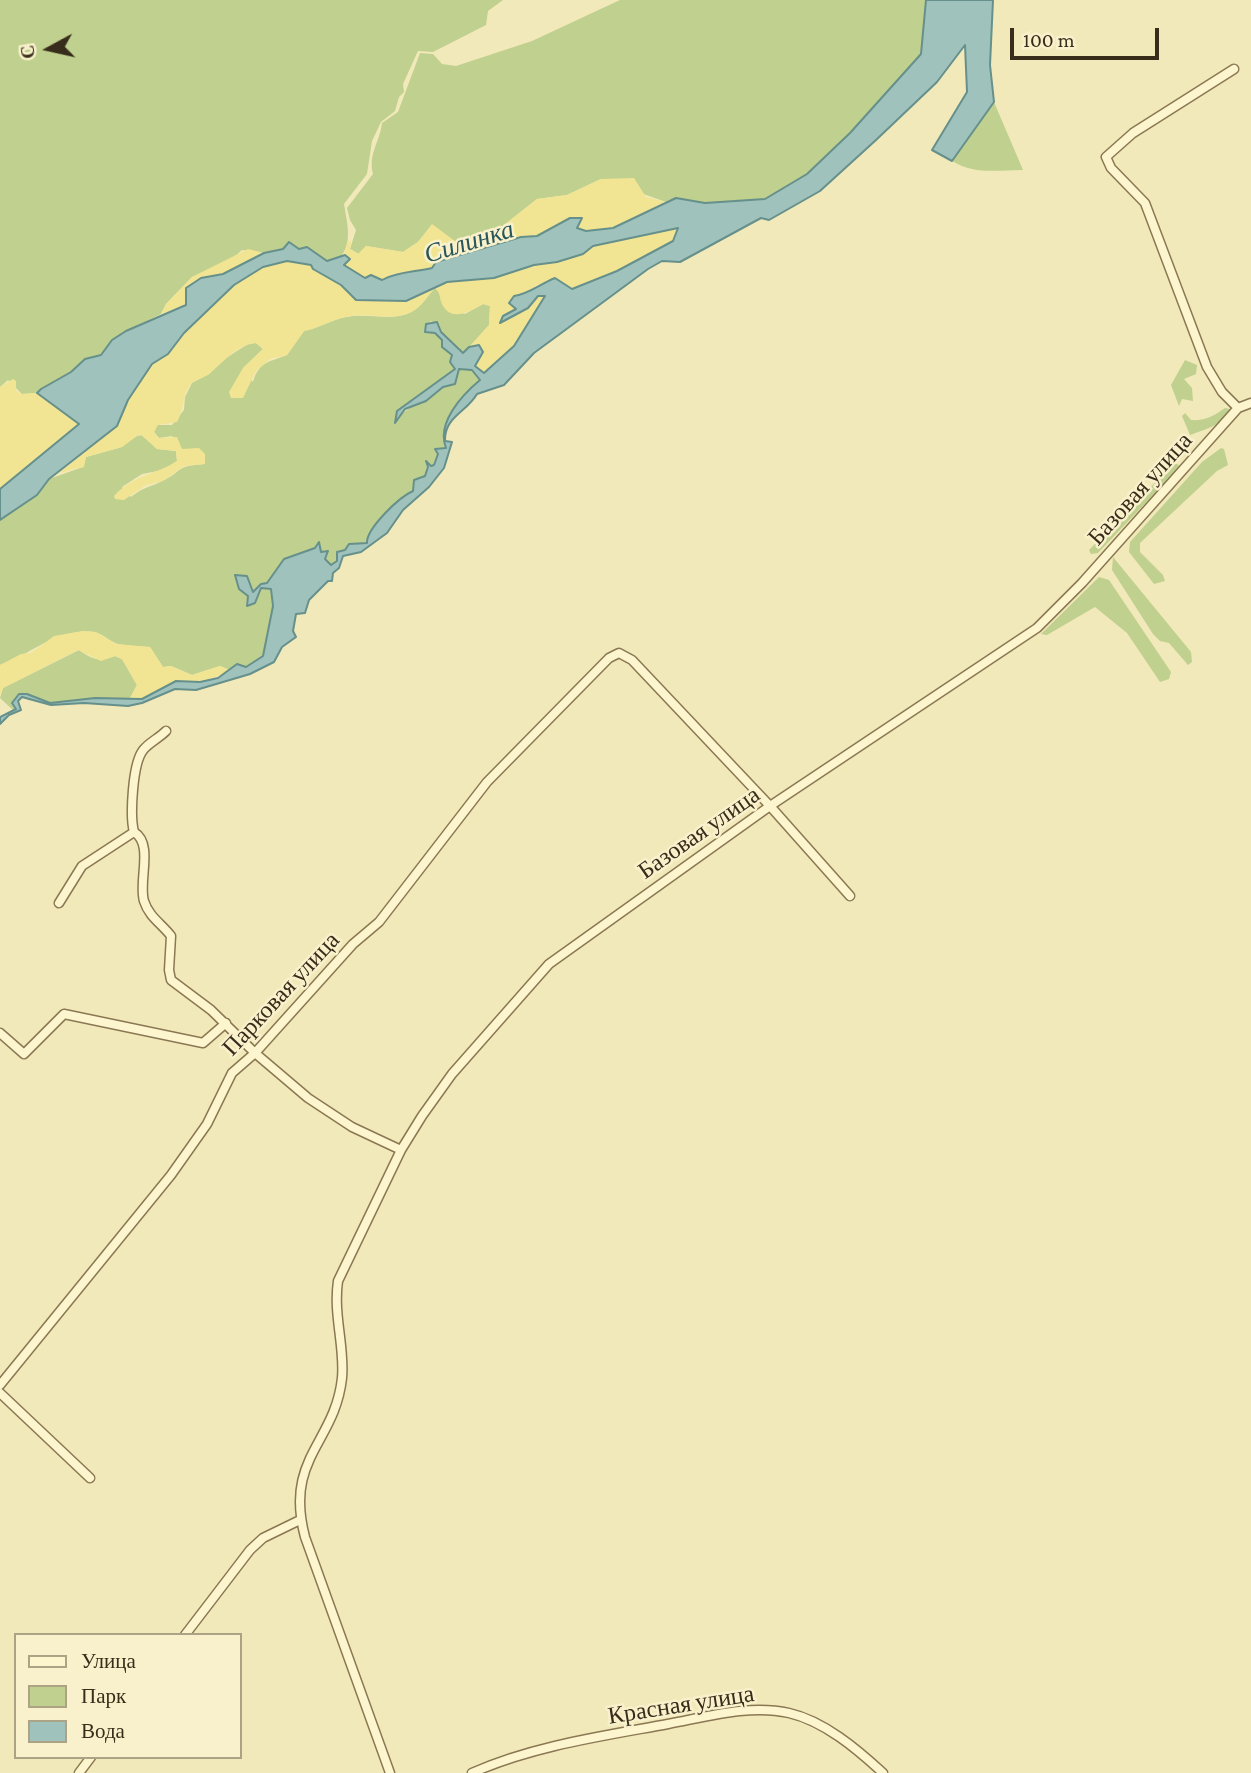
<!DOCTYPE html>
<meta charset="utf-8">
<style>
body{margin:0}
#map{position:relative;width:1251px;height:1773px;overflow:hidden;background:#f2e9ba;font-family:"Crimson Pro",serif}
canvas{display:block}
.legend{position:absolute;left:14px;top:1633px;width:228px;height:126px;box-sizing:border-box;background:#f9f1cb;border:2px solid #aca284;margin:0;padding:9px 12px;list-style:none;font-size:21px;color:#382c1a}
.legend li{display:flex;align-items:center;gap:14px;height:35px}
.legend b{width:35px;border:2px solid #aca284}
.north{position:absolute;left:14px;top:14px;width:70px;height:70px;-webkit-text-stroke:5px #f9f1cb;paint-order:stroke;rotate:262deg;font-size:19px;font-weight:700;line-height:28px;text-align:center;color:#382c1a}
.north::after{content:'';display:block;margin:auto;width:24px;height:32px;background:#382c1a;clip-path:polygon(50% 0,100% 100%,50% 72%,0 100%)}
.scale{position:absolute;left:1010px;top:28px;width:149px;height:32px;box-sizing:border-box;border:4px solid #382c1a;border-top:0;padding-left:9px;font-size:21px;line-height:24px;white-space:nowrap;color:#382c1a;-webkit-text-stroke:5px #f9f1cb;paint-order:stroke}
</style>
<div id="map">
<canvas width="1251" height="1773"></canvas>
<ul class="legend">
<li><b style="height:9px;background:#fcf5ce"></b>Улица</li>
<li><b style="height:19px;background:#c0d08e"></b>Парк</li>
<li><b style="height:19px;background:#9fc2bc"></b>Вода</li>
</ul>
<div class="north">С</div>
<div class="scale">100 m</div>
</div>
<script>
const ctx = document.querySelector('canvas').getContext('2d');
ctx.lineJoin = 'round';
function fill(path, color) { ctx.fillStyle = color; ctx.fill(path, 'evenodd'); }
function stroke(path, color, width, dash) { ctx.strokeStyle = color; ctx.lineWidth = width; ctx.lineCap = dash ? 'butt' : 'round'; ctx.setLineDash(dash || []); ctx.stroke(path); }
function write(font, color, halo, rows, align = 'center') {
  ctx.font = font + ' "Crimson Pro",serif'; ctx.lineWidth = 5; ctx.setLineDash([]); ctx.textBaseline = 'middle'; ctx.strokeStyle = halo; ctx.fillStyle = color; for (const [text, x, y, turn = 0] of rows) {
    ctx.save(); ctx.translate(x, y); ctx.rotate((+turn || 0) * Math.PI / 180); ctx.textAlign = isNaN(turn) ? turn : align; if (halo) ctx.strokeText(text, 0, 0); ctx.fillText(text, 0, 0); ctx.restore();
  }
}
const green = new Path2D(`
 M 0,0 L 503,0 L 488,11 L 486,25 L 433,52 L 418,51 L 403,84 L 404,92 L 399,97 L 395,111 L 381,122 L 372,141 L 367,174 L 344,204 C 347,223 353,242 340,258 L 327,261 L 307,247 L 264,253 L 242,250 L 231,260 L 192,277 L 166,304 L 161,314 L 126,331 L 112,340 L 101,355 L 85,359 L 71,372 L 37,393 L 22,394 L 8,380 L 0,387 Z
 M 620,0 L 926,0 L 921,54 L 850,133 L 807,174 L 765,199 L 752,202 L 705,203 L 676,198 L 666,202 L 601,179 L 567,195 L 537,199 L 499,229 L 456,242 L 432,225 L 418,242 L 403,252 L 366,246 L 359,254 L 350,249 L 356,230 L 350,220 L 347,208 L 373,174 C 368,153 380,142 382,123 L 398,112 L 420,53 L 433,54 L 442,64 L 456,66 L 532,41 Z
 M 994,102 L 1023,170 C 997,170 975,175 952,161 Z
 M 435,288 L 440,293 L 443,306 L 465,314 L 483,304 L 490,306 L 489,325 L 464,353 L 441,332 L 439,325 L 431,321 L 426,325 L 426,333 L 435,333 L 442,340 L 442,344 L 452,355 L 450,362 L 455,369 L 397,411 L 398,416 L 445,385 L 453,385 L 459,369 L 472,370 L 480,379 C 463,395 435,423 446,448 L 435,449 L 438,454 L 434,466 L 426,462 L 428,467 L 425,476 L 414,480 L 413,491 C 399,497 366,530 367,543 L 351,544 L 345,551 L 339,551 L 337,561 L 331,565 L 325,559 L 327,550 L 321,552 L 319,542 L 315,548 L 288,557 L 267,583 L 261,584 L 253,592 L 247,576 L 235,575 L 239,589 L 248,596 L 246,604 L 258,597 L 261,588 L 271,590 L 273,606 L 263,656 L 247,667 L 232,671 L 220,666 L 192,675 L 171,666 L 163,667 L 150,647 C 140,646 128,646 118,644 C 109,641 102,633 94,632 C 57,628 32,654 0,665 L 0,520 L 37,495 L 49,479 L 83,467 L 86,457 L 122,447 L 134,436 L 144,435 L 157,449 L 176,451 L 177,461 L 163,470 L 142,474 L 122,487 L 131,497 C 145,486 149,488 162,481 C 184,471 174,466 205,464 L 182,449 L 172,436 L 159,438 L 154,432 L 157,425 L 172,425 L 184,410 L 185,397 L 192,383 L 209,374 L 223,360 L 248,344 L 256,343 L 263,349 L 243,368 L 253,382 C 259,361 270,362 287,355 L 304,331 C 319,328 331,320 346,317 C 370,312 396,324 416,309 C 423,304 429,294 435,288 Z
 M 1185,360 L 1197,365 L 1196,374 L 1184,379 L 1192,388 L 1193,401 L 1182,399 L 1179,406 L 1171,385 Z
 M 1225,408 L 1230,409 C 1222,426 1206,429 1190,435 L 1182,416 L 1185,413 L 1191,420 C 1205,421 1214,416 1225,408 Z
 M 1221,448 L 1224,449 L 1228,465 L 1217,471 L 1140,543 L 1140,552 L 1163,575 L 1165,581 L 1154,584 L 1129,552 L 1130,542 L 1202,462 Z
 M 1174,463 L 1179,465 L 1178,469 L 1098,553 L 1091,554 L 1089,550 Z
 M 1113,557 L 1191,652 L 1192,662 L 1188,665 L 1169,643 L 1160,641 L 1153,634 L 1112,570 Z
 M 1099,577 L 1109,580 L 1171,672 L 1169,679 L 1160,682 L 1127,633 L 1095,607 L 1047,635 L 1041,634 Z
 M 79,650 C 93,660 99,662 115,656 L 122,659 L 137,685 L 129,700 L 95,698 L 50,703 L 24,693 L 16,697 L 13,704 L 16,709 L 13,710 L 0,698 L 3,688 Z`);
const sand = new Path2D(`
 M 634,178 L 646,197 L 666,202 C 639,215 608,237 577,228 L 582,218 L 570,218 L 537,236 L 521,237 L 432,268 L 403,275 L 394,273 L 382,280 L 371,275 L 365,278 L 344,265 L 350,259 L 344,254 L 348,241 L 351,241 L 350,249 L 358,254 L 366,246 L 403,252 L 418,242 L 432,224 L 456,242 L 499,229 L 537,199 L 567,195 L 601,179 Z
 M 678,227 L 673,241 L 654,253 L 572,290 L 536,285 L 511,315 L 528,308 L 538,296 L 545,296 L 514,346 L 484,373 L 475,366 L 483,353 L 479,345 L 469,347 L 489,325 L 490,306 L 483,304 C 471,311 451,323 442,304 C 439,297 441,294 435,288 C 429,294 423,304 416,309 C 396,324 370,311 346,317 C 331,320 319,328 304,331 L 287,355 L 270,359 L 256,371 L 243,398 L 231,398 L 229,392 L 243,368 L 263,349 L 256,343 C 236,345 224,362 209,374 C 204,378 195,379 190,385 C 182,395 184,410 177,422 L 158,425 L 154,432 L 159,438 L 177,437 L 182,449 L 199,448 L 205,454 L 205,464 L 184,466 L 163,481 L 146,485 L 124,500 L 115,499 L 114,496 C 133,475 155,475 177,461 L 176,451 L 157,449 L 140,434 L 122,447 L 86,457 L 84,467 L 59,473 L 117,426 L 128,400 L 152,364 L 158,362 C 191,324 231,270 284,262 C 293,261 303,264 311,265 L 313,270 L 341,285 L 356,300 L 405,301 L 447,282 L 494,278 L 534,265 L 557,262 L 583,254 L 593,246 Z
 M 248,249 L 264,253 L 223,274 L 201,278 L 186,305 L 161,314 L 166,304 L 192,277 Z
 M 13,379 L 16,381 L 16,390 L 21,394 L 37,393 L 79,424 L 0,489 L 0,387 Z
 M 83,631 L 96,632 L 116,644 L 150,647 L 163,667 L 171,666 L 192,675 L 220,666 L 232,671 L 200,682 L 176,681 L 142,699 L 129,700 L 137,685 L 122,659 L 115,656 L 101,661 L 78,650 L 3,688 L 0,695 L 0,665 L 21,654 L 31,653 L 54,636 Z`);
const water = new Path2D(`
 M 926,0 L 993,0 L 990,65 L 994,102 L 952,161 L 932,150 L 967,92 L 965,45 L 937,82 L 876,140 L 820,191 L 769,220 L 761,218 L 680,262 L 662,261 L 648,269 L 534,353 L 504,385 L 477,394 C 467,412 444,417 445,441 L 452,442 L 444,468 L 429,487 L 403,510 L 387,533 L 361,552 L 343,556 L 339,568 L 333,573 L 332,581 L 328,581 L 309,600 L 305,613 L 296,614 L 293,631 L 296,637 L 282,647 L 274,662 L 250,674 L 196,690 L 175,689 L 142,703 L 128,706 L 84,703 L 51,705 L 22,697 L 18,701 L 21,710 L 9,715 L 0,724 L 0,717 L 16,709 L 12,703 L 19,694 L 27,694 L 50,703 L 95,698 L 142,699 L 176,681 L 200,682 L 218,678 L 237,664 L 246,667 L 263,656 L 273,606 L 271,589 L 261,588 L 255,603 L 247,606 L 248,596 L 239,589 L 235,575 L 247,576 L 253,592 L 261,584 L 267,583 L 284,559 L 315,548 L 319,542 L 321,552 L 328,551 L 325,559 L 331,565 L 337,561 L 337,552 L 345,550 L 349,544 L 367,543 C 366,529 399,497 413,491 L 414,480 L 425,476 L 428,467 L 426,461 L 431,466 L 434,465 L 438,454 L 435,449 L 446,448 C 436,423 462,395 480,380 L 472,370 L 459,369 L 455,384 L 443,387 L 426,401 L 405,409 L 395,423 L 397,411 L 455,369 L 450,362 L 452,355 L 442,347 L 442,340 L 435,333 L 425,332 L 426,324 L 437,322 L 441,332 L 463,353 L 469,347 L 479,345 L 483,352 L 475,366 L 484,373 L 514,346 L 545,296 L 538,296 L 528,308 L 500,323 L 503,316 L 516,309 L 509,303 L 514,296 C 529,294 540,284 555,278 L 572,289 L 617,271 L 673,241 L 678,228 L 593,246 L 583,254 L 557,262 L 534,265 L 494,278 L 447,282 L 406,301 L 356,300 L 341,285 L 313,269 L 311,265 L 287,261 L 263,267 L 234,285 L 184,333 L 168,354 L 152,364 L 128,400 L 117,426 L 49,479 L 37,495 L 0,520 L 0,489 L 79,424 L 37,393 L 41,389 L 71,372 L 85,359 L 101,355 L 112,340 L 126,331 L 186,305 L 186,288 L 201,278 L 223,274 L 264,253 L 283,249 L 289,242 L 299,249 L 307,247 L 327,261 L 345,255 L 350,259 L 344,265 L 365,278 L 371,275 L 382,280 C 396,272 415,272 432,268 L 436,262 L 521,237 L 537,236 L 570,218 L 582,218 L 577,228 L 586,231 L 613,228 L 676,198 L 705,203 L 765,199 L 807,174 L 850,133 L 921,54 Z`);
const minor = new Path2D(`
 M 1234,69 L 1133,133 L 1106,157 L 1111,168 L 1145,203 L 1207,367 L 1222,392 L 1238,408
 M 134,832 C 154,844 138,881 144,901 C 149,917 162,924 171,936 L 169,970 L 171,980 L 211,1010 L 255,1053 L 308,1098 L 352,1127 L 401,1150
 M 59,903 L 82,866 L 134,832 C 130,817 132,762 144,749 C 150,742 159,738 166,731
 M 0,1033 L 24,1054 L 64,1014 L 203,1043 L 226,1023
 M 0,1385 L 171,1175 L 207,1124 L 232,1073 L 255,1053 L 353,944 L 379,922 L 487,782 L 609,658 L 619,653 L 632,660 L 770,806 L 850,896
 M 0,1393 L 90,1478
 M 185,1635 L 250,1550 L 263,1538 L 300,1520
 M 79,1773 L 91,1757
 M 390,1773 L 305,1537 C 284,1458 335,1443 342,1378 C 345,1347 333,1315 338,1281 L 401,1150 L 422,1116 L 452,1074 L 549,964 L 770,806 L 1037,628 L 1082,583 L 1238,408 L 1251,403
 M 472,1773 C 532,1746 603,1736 668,1724 C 706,1717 750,1704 789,1713 C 824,1721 857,1749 883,1773`);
const streetNames = [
 ["Базовая улица",1140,489,-48],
 ["Базовая улица",699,833,-35],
 ["Парковая улица",281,994,-47],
 ["Красная улица",681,1705,-9]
];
const waterNames = [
 ["Силинка",469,242,-17]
];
fill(green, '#c0d08e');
fill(sand, '#f1e594');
fill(water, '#9fc2bc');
stroke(water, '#66908b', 2);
stroke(minor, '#8a7853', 11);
stroke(minor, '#fcf5ce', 8);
write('24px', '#382c1a', '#f9f1cb', streetNames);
write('italic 26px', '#275559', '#f9f1cb', waterNames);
</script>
